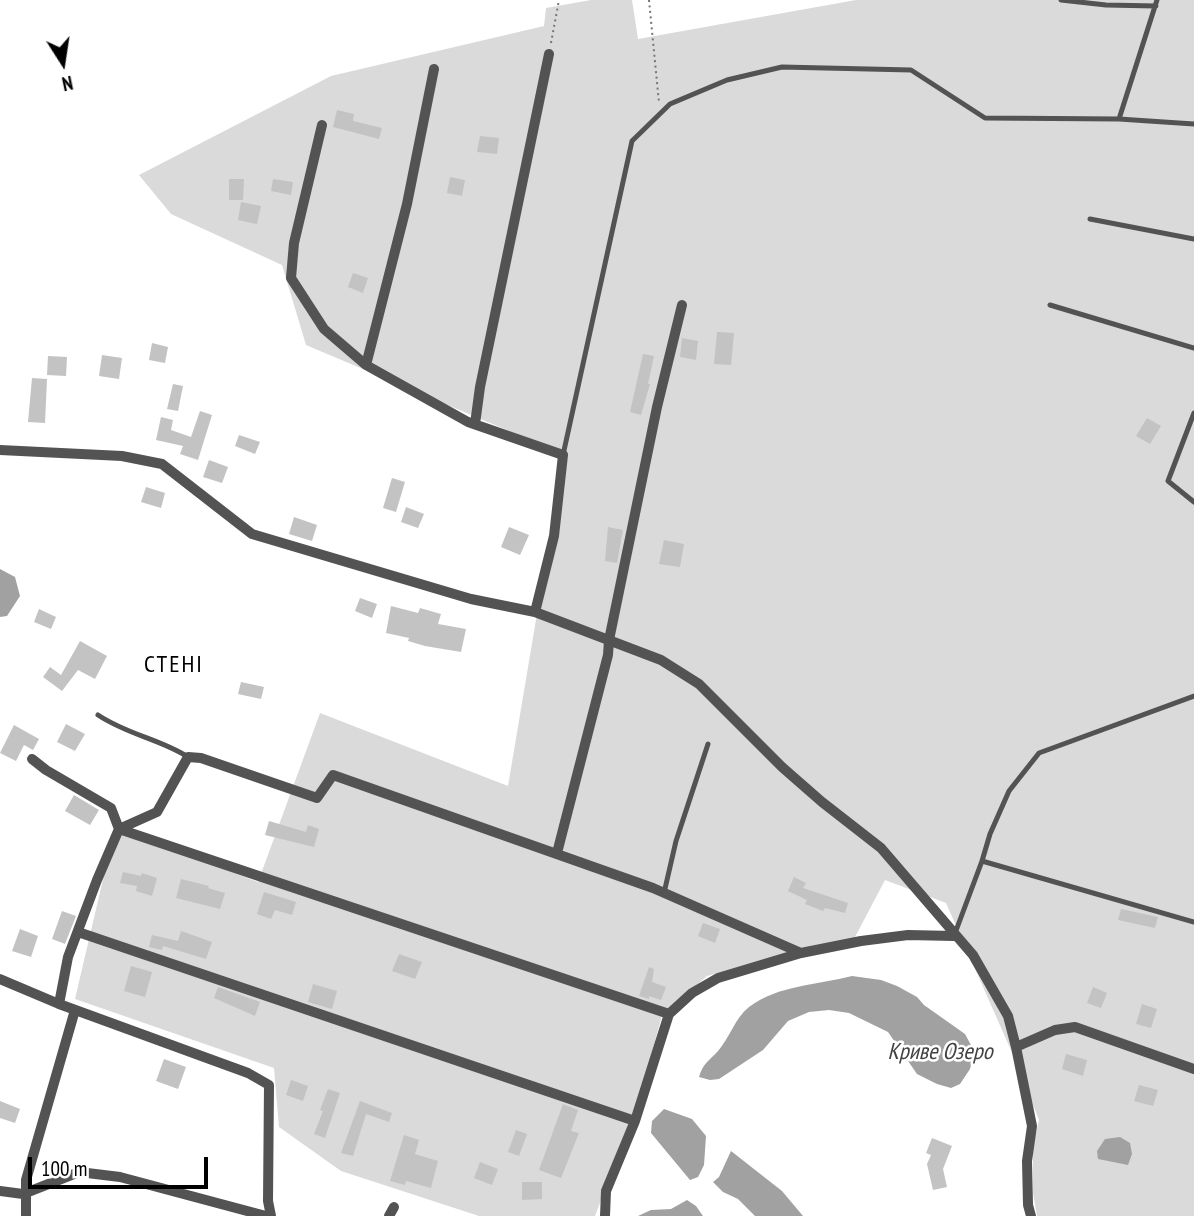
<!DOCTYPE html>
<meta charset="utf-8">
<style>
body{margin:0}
#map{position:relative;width:1194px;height:1216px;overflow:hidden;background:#fff;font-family:"PT Sans Narrow",sans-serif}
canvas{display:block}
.north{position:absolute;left:28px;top:28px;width:70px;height:70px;-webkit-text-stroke:5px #fff;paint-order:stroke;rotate:168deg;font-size:19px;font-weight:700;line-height:28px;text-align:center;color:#000}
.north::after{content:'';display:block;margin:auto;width:24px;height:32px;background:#000;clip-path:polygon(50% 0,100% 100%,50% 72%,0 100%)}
.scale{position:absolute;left:28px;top:1157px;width:180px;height:32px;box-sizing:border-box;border:4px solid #000;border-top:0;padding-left:9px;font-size:21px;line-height:24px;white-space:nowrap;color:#000;-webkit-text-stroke:5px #fff;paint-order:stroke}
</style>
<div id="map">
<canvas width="1194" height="1216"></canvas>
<div class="north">N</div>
<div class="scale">100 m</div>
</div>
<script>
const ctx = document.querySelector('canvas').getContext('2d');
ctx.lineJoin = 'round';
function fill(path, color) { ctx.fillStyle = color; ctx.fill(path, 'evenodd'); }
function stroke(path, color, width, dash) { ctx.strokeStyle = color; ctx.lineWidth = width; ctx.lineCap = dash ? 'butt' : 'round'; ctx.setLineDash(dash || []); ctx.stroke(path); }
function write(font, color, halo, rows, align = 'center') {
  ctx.font = font + ' "PT Sans Narrow",sans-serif'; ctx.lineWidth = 5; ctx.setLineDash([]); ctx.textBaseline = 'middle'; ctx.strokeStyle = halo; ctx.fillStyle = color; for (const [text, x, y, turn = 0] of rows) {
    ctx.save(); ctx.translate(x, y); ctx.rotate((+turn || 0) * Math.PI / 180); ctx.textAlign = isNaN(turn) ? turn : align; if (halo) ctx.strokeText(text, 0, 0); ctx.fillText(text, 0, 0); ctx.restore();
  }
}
const green = new Path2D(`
 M 591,0 L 632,0 L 638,39 L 856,0 L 1194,0 L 1194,1216 L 1037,1216 L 1033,1193 L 1033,1146 L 1039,1120 L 1017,1064 L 946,903 L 885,880 L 854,939 L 707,976 L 662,1015 L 641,1093 L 595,1216 L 479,1216 L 341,1171 L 279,1127 L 274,1068 L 75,999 L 115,828 L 258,882 L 320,713 L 508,786 L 563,459 L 554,450 L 306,345 L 282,265 L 171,214 L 139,175 L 331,76 L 544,26 L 546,8 Z`);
const water = new Path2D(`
 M 0,569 L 15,577 L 20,596 L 7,616 L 0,617 Z
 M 852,976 L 881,980 L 897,986 L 917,997 L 924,1005 L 965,1034 L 972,1047 L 973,1057 L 970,1069 L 960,1084 L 951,1088 L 937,1084 L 917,1074 L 888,1032 L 849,1013 L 829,1010 L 809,1012 L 788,1021 L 763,1050 L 719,1079 L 710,1080 L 699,1077 C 703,1063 709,1061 718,1051 C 729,1039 735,1018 749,1007 C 778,985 818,985 852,976 Z
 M 664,1109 L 692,1119 L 706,1136 L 704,1165 L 698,1177 L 690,1180 L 651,1133 L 652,1121 Z
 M 1120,1137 L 1130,1143 L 1132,1154 L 1128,1165 L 1098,1159 L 1097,1151 L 1105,1139 Z
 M 731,1151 L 782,1191 L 803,1216 L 755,1216 L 738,1199 L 723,1192 L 713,1182 L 719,1177 Z
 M 687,1200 L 696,1206 L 703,1216 L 638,1216 L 651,1210 L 671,1209 Z`);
const building = new Path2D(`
 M 337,110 L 354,114 L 353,121 L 382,128 L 379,139 L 333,127 Z
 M 480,136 L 499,138 L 497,154 L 477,152 Z
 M 450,177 L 465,180 L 462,196 L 447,193 Z
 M 229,179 L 244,179 L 243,200 L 229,200 Z
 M 273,179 L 293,182 L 291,195 L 271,191 Z
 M 241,202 L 261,206 L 257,224 L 238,220 Z
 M 353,273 L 368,278 L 363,293 L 348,287 Z
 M 717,332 L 734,333 L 731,365 L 714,364 Z
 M 682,338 L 698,341 L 696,360 L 680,357 Z
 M 152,343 L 168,347 L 165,363 L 149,360 Z
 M 643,354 L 654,356 L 648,384 L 650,384 L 641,415 L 630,412 Z
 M 102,355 L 122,358 L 119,379 L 99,376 Z
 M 48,356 L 67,357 L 66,376 L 47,375 Z
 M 32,378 L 47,379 L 45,423 L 28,422 Z
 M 173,384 L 183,386 L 178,411 L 167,409 Z
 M 200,411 L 212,415 L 198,460 L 180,454 L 183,446 L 156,440 L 161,417 L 173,420 L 171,430 L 191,437 Z
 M 1147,418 L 1161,426 L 1150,444 L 1136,436 Z
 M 239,435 L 260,442 L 255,454 L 235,446 Z
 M 209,460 L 228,467 L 222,483 L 203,477 Z
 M 392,478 L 405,482 L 396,512 L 383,508 Z
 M 146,487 L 165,493 L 161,508 L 141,502 Z
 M 406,507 L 424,514 L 418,528 L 401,522 Z
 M 294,517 L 317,525 L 312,541 L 289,534 Z
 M 509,527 L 529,535 L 520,555 L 501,547 Z
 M 608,527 L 623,530 L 617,563 L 605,561 Z
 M 664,540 L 684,544 L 680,567 L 659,564 Z
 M 360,598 L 377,604 L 372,618 L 355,611 Z
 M 391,606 L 418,613 L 420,608 L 441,614 L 438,624 L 466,629 L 461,652 L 425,646 L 408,641 L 409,638 L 386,633 Z
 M 39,609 L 56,617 L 51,629 L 34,622 Z
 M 80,641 L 107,656 L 95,679 L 78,670 L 62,691 L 43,677 L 50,667 L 61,675 Z
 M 241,682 L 264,687 L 261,699 L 238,694 Z
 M 66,724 L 85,734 L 75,751 L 57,742 Z
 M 14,725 L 39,739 L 33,750 L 24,745 L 16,761 L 0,753 Z
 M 74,795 L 99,810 L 90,825 L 65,811 Z
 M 269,821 L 306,832 L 308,825 L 319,829 L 314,847 L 265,835 Z
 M 123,872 L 141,876 L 142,873 L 157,878 L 152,896 L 136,891 L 137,886 L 120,883 Z
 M 794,877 L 806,883 L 803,888 L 848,903 L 845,913 L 825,908 L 823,911 L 805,904 L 807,900 L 788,891 Z
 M 181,879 L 209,886 L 208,888 L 225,893 L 220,909 L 176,898 Z
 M 264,892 L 296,902 L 292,915 L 275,910 L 271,919 L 257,914 Z
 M 1121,909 L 1158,917 L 1155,928 L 1118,920 Z
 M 62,911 L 76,916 L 65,944 L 52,939 Z
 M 703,923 L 720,929 L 715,943 L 698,936 Z
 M 20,929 L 38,936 L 31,957 L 12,951 Z
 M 181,931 L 212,942 L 206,959 L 163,946 L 162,950 L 149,947 L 152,935 L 178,941 Z
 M 399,954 L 422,962 L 415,979 L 392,971 Z
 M 131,966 L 152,972 L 145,997 L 124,991 Z
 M 649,967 L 654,969 L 652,982 L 666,987 L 661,1000 L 649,996 L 649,999 L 639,996 Z
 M 313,984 L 337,991 L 332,1009 L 308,1002 Z
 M 218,987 L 260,1002 L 255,1016 L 214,998 Z
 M 1093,987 L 1107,993 L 1101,1008 L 1087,1003 Z
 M 1142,1004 L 1157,1009 L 1151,1028 L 1136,1024 Z
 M 1066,1054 L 1087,1060 L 1083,1076 L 1062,1069 Z
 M 164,1059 L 186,1067 L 178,1089 L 156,1081 Z
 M 291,1080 L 308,1086 L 303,1101 L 286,1095 Z
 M 1139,1085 L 1158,1090 L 1153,1106 L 1134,1101 Z
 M 328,1089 L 340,1093 L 325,1138 L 314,1134 L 323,1111 L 320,1110 Z
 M 0,1101 L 20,1109 L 15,1123 L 0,1118 Z
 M 360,1101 L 392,1113 L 389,1122 L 366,1114 L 353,1156 L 341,1153 Z
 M 563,1104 L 578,1110 L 571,1131 L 579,1133 L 561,1178 L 539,1170 Z
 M 516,1130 L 527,1134 L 519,1156 L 508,1152 Z
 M 404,1135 L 419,1140 L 415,1154 L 438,1161 L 431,1188 L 406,1181 L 405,1185 L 390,1181 Z
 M 932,1138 L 952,1146 L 943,1169 L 947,1187 L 933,1190 L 927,1164 L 931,1155 L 926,1153 Z
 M 480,1162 L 498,1169 L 492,1185 L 474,1178 Z
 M 522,1182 L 542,1182 L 542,1199 L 522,1200 Z`);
const path = new Path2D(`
 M 649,0 L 659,103
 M 551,43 L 559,0`);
const service = new Path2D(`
 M 1061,0 L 1106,5 L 1156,6
 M 1119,119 L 1157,0
 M 1090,219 L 1194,239
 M 1050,305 L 1194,348
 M 1194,413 L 1168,481 L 1194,502
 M 563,455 L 632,141 L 670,104 L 727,80 L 782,67 L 911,70 L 985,118 L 1119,119 L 1194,124
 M 98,715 C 128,735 160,739 188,757
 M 982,861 L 990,834 L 1009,791 L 1039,753 L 1194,696
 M 664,893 L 676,841 L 708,744
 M 954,936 L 982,861 L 1194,922`);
const minor = new Path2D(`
 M 322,125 L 294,243 L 291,278 L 324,329 L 366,365 L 468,422 L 563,455 L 554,536 L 535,612
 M 366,365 L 407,204 L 434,69
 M 475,424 L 480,387 L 549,54
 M 0,450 L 122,456 L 162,464 L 252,534 L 471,599 L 535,612 L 661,660 L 699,684 L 782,767 L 822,802 L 881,848 L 973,955 L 1008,1016 L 1016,1047 L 1032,1126 L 1027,1161 L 1028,1205 L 1031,1216
 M 32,759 L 46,770 L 111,808 L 119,829 L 669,1014
 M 557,853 L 608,655 L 609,640 L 657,407 L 682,305
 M 78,932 L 635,1121
 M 0,979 L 59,1004
 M 1016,1047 L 1055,1030 L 1075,1027 L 1194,1069
 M 0,1191 L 23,1194 L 79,1172 L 120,1177 L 266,1216
 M 26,1216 L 26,1180 L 75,1010
 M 271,1216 L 268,1201 L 269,1085 L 248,1073 L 59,1004 L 68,957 L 97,880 L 119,829 L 157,812 L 188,757 L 201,758 L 317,798 L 333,775 L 653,888 L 801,953
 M 389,1216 L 394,1207
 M 605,1216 L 606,1191 L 635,1121 L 669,1014 L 692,993 L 718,978 L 801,953 L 861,941 L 908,935 L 954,936`);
const waterNames = [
 ["Криве Озеро",940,1052]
];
const quarterNames = [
 ["СТЕНІ",174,665]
];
fill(green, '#dadada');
fill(water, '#a1a1a1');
fill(building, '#c3c3c3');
stroke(path, '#757575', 2, [2, 3.5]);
stroke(service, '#535353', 5);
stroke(minor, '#535353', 10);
write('italic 23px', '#424242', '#fff', waterNames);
ctx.letterSpacing = '2px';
write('24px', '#000', '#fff', quarterNames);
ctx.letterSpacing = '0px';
</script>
